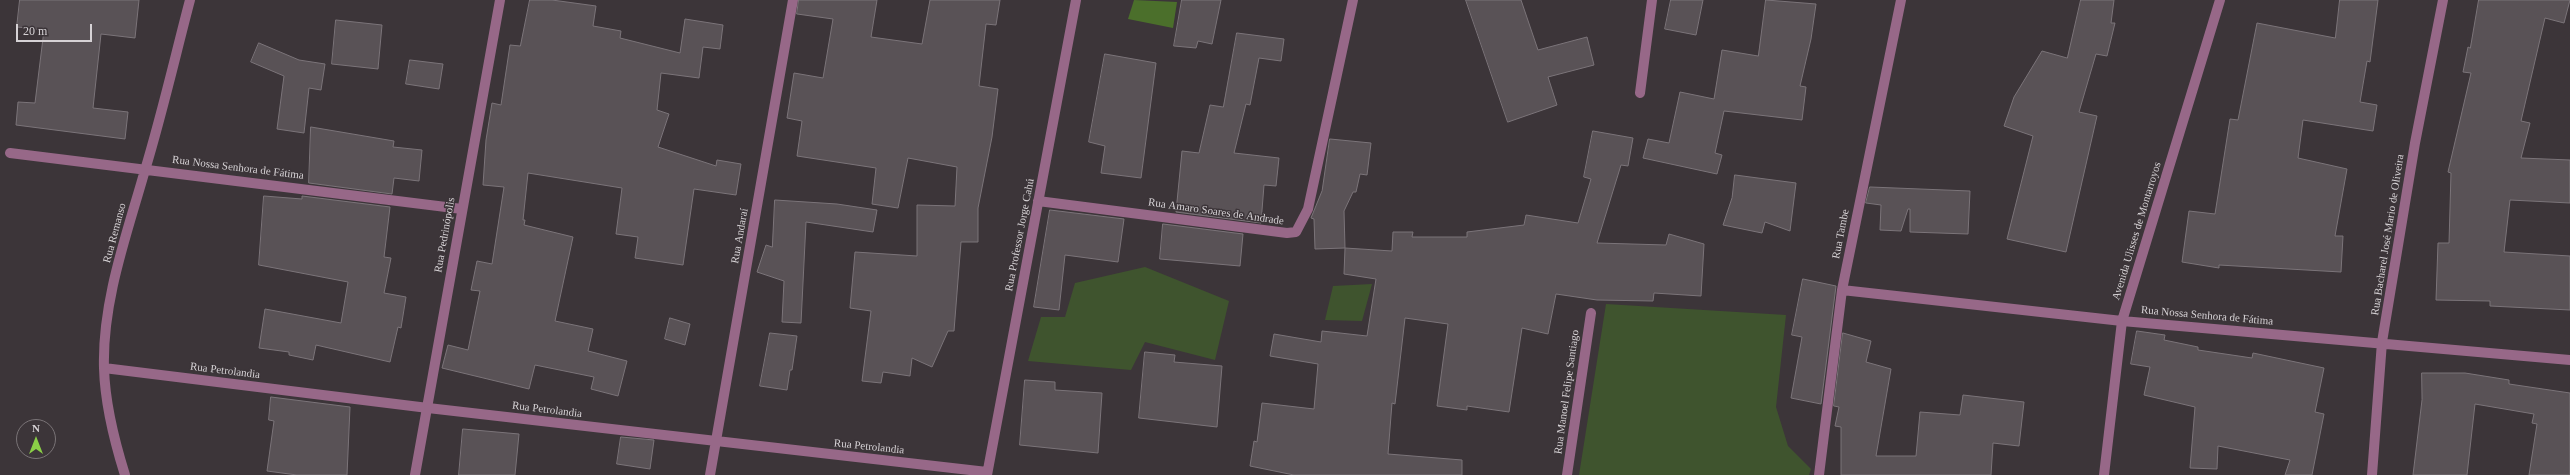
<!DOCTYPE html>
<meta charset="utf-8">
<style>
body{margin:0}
#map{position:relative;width:2570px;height:475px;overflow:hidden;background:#3c3539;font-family:"Times New Roman",serif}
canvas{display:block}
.north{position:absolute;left:16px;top:419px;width:40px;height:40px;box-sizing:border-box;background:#3c3539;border:1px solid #7a7477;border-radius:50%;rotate:0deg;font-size:11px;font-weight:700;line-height:16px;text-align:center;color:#d6d2d5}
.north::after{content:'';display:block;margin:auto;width:14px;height:18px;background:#8ace47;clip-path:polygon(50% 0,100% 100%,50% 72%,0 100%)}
.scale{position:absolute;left:16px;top:24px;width:76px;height:18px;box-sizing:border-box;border:2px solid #d6d2d5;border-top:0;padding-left:5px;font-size:12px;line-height:14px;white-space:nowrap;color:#d6d2d5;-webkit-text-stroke:3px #3c3539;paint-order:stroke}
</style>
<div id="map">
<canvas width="2570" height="475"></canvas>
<div class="north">N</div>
<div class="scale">20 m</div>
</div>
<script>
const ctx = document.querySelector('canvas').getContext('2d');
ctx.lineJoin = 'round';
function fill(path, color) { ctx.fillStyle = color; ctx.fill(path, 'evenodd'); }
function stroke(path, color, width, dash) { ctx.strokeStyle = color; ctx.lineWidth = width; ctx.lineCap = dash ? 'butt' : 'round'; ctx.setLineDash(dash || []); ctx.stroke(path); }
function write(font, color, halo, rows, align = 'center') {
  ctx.font = font + ' "Times New Roman",serif'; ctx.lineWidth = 3; ctx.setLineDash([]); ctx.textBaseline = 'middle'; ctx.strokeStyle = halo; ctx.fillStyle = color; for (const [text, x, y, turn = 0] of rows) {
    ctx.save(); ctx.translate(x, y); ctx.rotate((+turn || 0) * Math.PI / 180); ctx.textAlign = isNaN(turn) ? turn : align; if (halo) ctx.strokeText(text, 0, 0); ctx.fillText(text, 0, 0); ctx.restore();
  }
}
const green = new Path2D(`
 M 1145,267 L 1229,301 L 1215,360 L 1145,342 L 1131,370 L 1028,361 L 1041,317 L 1065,317 L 1075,283 Z
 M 1372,284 L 1362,321 L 1325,320 L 1333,286 Z
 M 1606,304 L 1786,315 L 1776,407 L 1788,446 L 1811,469 L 1809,475 L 1579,475 Z`);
const water = new Path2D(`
 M 1134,0 L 1177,2 L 1173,28 L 1128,19 Z`);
const building = new Path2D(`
 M 20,0 L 139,0 L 135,38 L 101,34 L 93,108 L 128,112 L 125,139 L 16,125 L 18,102 L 35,103 L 44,30 L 17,27 Z
 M 530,0 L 552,0 L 596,6 L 593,26 L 621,31 L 620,38 L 680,53 L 685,19 L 723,25 L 720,49 L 703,47 L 699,78 L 661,73 L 657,110 L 669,114 L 658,147 L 716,166 L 717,160 L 741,164 L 736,195 L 694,189 L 683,265 L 635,258 L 638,237 L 616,234 L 622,188 L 528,173 L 523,220 L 525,220 L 524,225 L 573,237 L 555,321 L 593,329 L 588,351 L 627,361 L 618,396 L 591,389 L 594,377 L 535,365 L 529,389 L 442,368 L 448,345 L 468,350 L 480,291 L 471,290 L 477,261 L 492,264 L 504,187 L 483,185 L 486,140 L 492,103 L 501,105 L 510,45 L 520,46 Z
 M 799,0 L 877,0 L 871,37 L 922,44 L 930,0 L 1000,0 L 996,25 L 986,24 L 979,86 L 998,89 L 992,137 L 978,208 L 978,242 L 961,242 L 954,331 L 948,331 L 932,367 L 912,358 L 910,376 L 883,372 L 881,383 L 862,381 L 871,311 L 850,308 L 855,252 L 917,256 L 917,205 L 955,206 L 957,167 L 908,158 L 898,208 L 872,204 L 876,168 L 797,156 L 802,121 L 787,118 L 794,73 L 823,78 L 833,19 L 797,14 Z
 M 1182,0 L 1221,0 L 1212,44 L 1198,41 L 1196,48 L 1174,46 Z
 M 1466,0 L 1521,0 L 1538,50 L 1587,37 L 1594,65 L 1548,77 L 1557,105 L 1508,122 Z
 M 1671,0 L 1703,0 L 1696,35 L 1665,29 Z
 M 1766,0 L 1816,4 L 1811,39 L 1800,86 L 1806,87 L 1802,120 L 1724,111 L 1715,153 L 1722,155 L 1717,174 L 1643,158 L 1648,139 L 1669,143 L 1680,92 L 1714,99 L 1722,50 L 1758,56 Z
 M 2081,0 L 2114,0 L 2111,23 L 2115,23 L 2107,56 L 2096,54 L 2079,112 L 2097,116 L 2066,252 L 2007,239 L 2033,136 L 2004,126 L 2014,97 L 2042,51 L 2067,58 Z
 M 2340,0 L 2378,0 L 2370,62 L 2367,61 L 2360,102 L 2377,105 L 2373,131 L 2303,120 L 2298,158 L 2347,169 L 2335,236 L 2343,236 L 2341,272 L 2219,265 L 2219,268 L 2182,262 L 2189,211 L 2215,214 L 2230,119 L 2238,120 L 2257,23 L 2335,38 Z
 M 2479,0 L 2570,0 L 2564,23 L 2545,18 L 2521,121 L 2530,123 L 2521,158 L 2570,160 L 2570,203 L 2510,200 L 2504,252 L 2570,256 L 2570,310 L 2490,306 L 2490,301 L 2436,300 L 2438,243 L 2449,243 L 2451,173 L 2448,172 L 2471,73 L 2463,72 L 2468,47 L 2470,48 Z
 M 336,20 L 382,25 L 378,69 L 332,64 Z
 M 1237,33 L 1284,39 L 1281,61 L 1259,58 L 1250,105 L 1246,104 L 1234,153 L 1279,158 L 1276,186 L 1264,185 L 1261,223 L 1176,212 L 1182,151 L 1199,153 L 1210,105 L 1223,107 Z
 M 259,43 L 299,60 L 325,64 L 321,90 L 309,88 L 304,133 L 277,129 L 284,76 L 251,62 Z
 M 1105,54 L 1156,63 L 1141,178 L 1101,173 L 1105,146 L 1089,142 Z
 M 410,60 L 443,64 L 439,89 L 406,84 Z
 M 311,127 L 394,141 L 393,147 L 422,150 L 419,181 L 394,178 L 392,194 L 309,183 Z
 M 1593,131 L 1633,138 L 1628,166 L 1621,165 L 1597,243 L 1666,245 L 1669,234 L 1704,244 L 1701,296 L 1654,293 L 1653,301 L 1597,300 L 1556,294 L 1548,334 L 1522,328 L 1509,412 L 1467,406 L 1467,410 L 1437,406 L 1448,324 L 1405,318 L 1395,404 L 1392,403 L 1388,454 L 1462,460 L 1462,475 L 1294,475 L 1250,466 L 1254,441 L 1257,442 L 1262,403 L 1314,409 L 1318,364 L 1270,356 L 1274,334 L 1321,342 L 1322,331 L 1367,336 L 1376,279 L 1344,274 L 1345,248 L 1392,251 L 1393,232 L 1413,232 L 1412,237 L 1467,237 L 1467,232 L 1524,225 L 1526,215 L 1578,223 L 1591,179 L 1584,177 Z
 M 1330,139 L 1371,143 L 1367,175 L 1360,174 L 1356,192 L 1353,192 L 1344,211 L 1345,248 L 1315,249 L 1314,219 L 1311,218 L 1322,191 Z
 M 1735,175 L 1796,183 L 1790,231 L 1765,222 L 1762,233 L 1723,225 L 1732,198 Z
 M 1870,187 L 1970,191 L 1968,234 L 1910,232 L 1910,209 L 1908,209 L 1901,231 L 1880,230 L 1881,205 L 1866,203 Z
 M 264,196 L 302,199 L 302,196 L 390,207 L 384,257 L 391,258 L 384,293 L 406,297 L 401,328 L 398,327 L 390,362 L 316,345 L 313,360 L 289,355 L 289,352 L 259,348 L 265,309 L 341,323 L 348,282 L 259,265 Z
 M 775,200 L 837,204 L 877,210 L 873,232 L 806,222 L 801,323 L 782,322 L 784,281 L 757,272 L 766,245 L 772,247 Z
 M 1050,210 L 1124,219 L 1118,262 L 1065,255 L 1059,310 L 1034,307 Z
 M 1163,224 L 1243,234 L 1240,266 L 1160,259 Z
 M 1803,279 L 1836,286 L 1821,404 L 1791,398 L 1802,337 L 1792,335 Z
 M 670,318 L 690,324 L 685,345 L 665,339 Z
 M 2137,331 L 2165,335 L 2164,340 L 2198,347 L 2198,350 L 2252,358 L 2253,353 L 2324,368 L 2315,412 L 2324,414 L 2312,475 L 2285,475 L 2290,460 L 2218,446 L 2217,469 L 2190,468 L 2195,407 L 2144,395 L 2150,367 L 2131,364 Z
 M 770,333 L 797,336 L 792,370 L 790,370 L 787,390 L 760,386 Z
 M 1843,333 L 1871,341 L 1866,362 L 1891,369 L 1876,456 L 1916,456 L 1920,412 L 1960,415 L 1963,395 L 2024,402 L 2019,446 L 1993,443 L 1991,475 L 1841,475 L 1841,427 L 1835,426 L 1839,407 L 1834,406 Z
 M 1145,352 L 1175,355 L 1174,362 L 1222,366 L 1217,427 L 1139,418 Z
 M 2422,373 L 2465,373 L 2509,380 L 2509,384 L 2570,393 L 2570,475 L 2529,475 L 2537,424 L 2532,423 L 2534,414 L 2475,404 L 2467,475 L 2413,475 L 2422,400 Z
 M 1025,380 L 1055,382 L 1055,390 L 1102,393 L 1098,453 L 1020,445 Z
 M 271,397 L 350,407 L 347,475 L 297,475 L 267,471 L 274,421 L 269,420 Z
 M 463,429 L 519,434 L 515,475 L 459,475 Z
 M 621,437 L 654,440 L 650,469 L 617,464 Z`);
const minor = new Path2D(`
 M 1640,93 L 1652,0
 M 10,153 L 462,209
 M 1038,201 L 1287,233 L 1296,232 L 1308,209 L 1353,0
 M 1842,290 L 2122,321 L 2570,360
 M 104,368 L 428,408 L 987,472
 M 125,475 C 114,440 105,405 104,368 C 102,301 127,234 145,170 C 162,114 175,57 190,0
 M 415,475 L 500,0
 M 710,475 L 793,0
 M 987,475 L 1076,0
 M 1567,475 L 1591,313
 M 1819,475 L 1842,290 L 1901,0
 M 2104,475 L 2122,321 L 2220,0
 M 2372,475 L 2382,342 L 2415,143 L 2443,0`);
const streetNames = [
 ["Rua Nossa Senhora de Fátima",238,168,7],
 ["Rua Amaro Soares de Andrade",1216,212,8],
 ["Avenida Ulisses de Montarroyos",2137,231,-73],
 ["Rua Remanso",115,233,-75],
 ["Rua Tambe",1841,234,-79],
 ["Rua Pedrinópolis",445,235,-80],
 ["Rua Professor Jorge Cahú",1020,235,-79],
 ["Rua Bacharel José Mario de Oliveira",2388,235,-81],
 ["Rua Andaraí",740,236,-80],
 ["Rua Nossa Senhora de Fátima",2207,316,5],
 ["Rua Petrolandia",225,371,7],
 ["Rua Manoel Felipe Santiago",1567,392,-82],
 ["Rua Petrolandia",547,410,7],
 ["Rua Petrolandia",869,447,6]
];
fill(green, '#3f542e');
fill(water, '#4b6f2b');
fill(building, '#595256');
stroke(building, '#7b7479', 1);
stroke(minor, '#976888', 10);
write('11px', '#d6d2d5', '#3c3539', streetNames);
</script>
